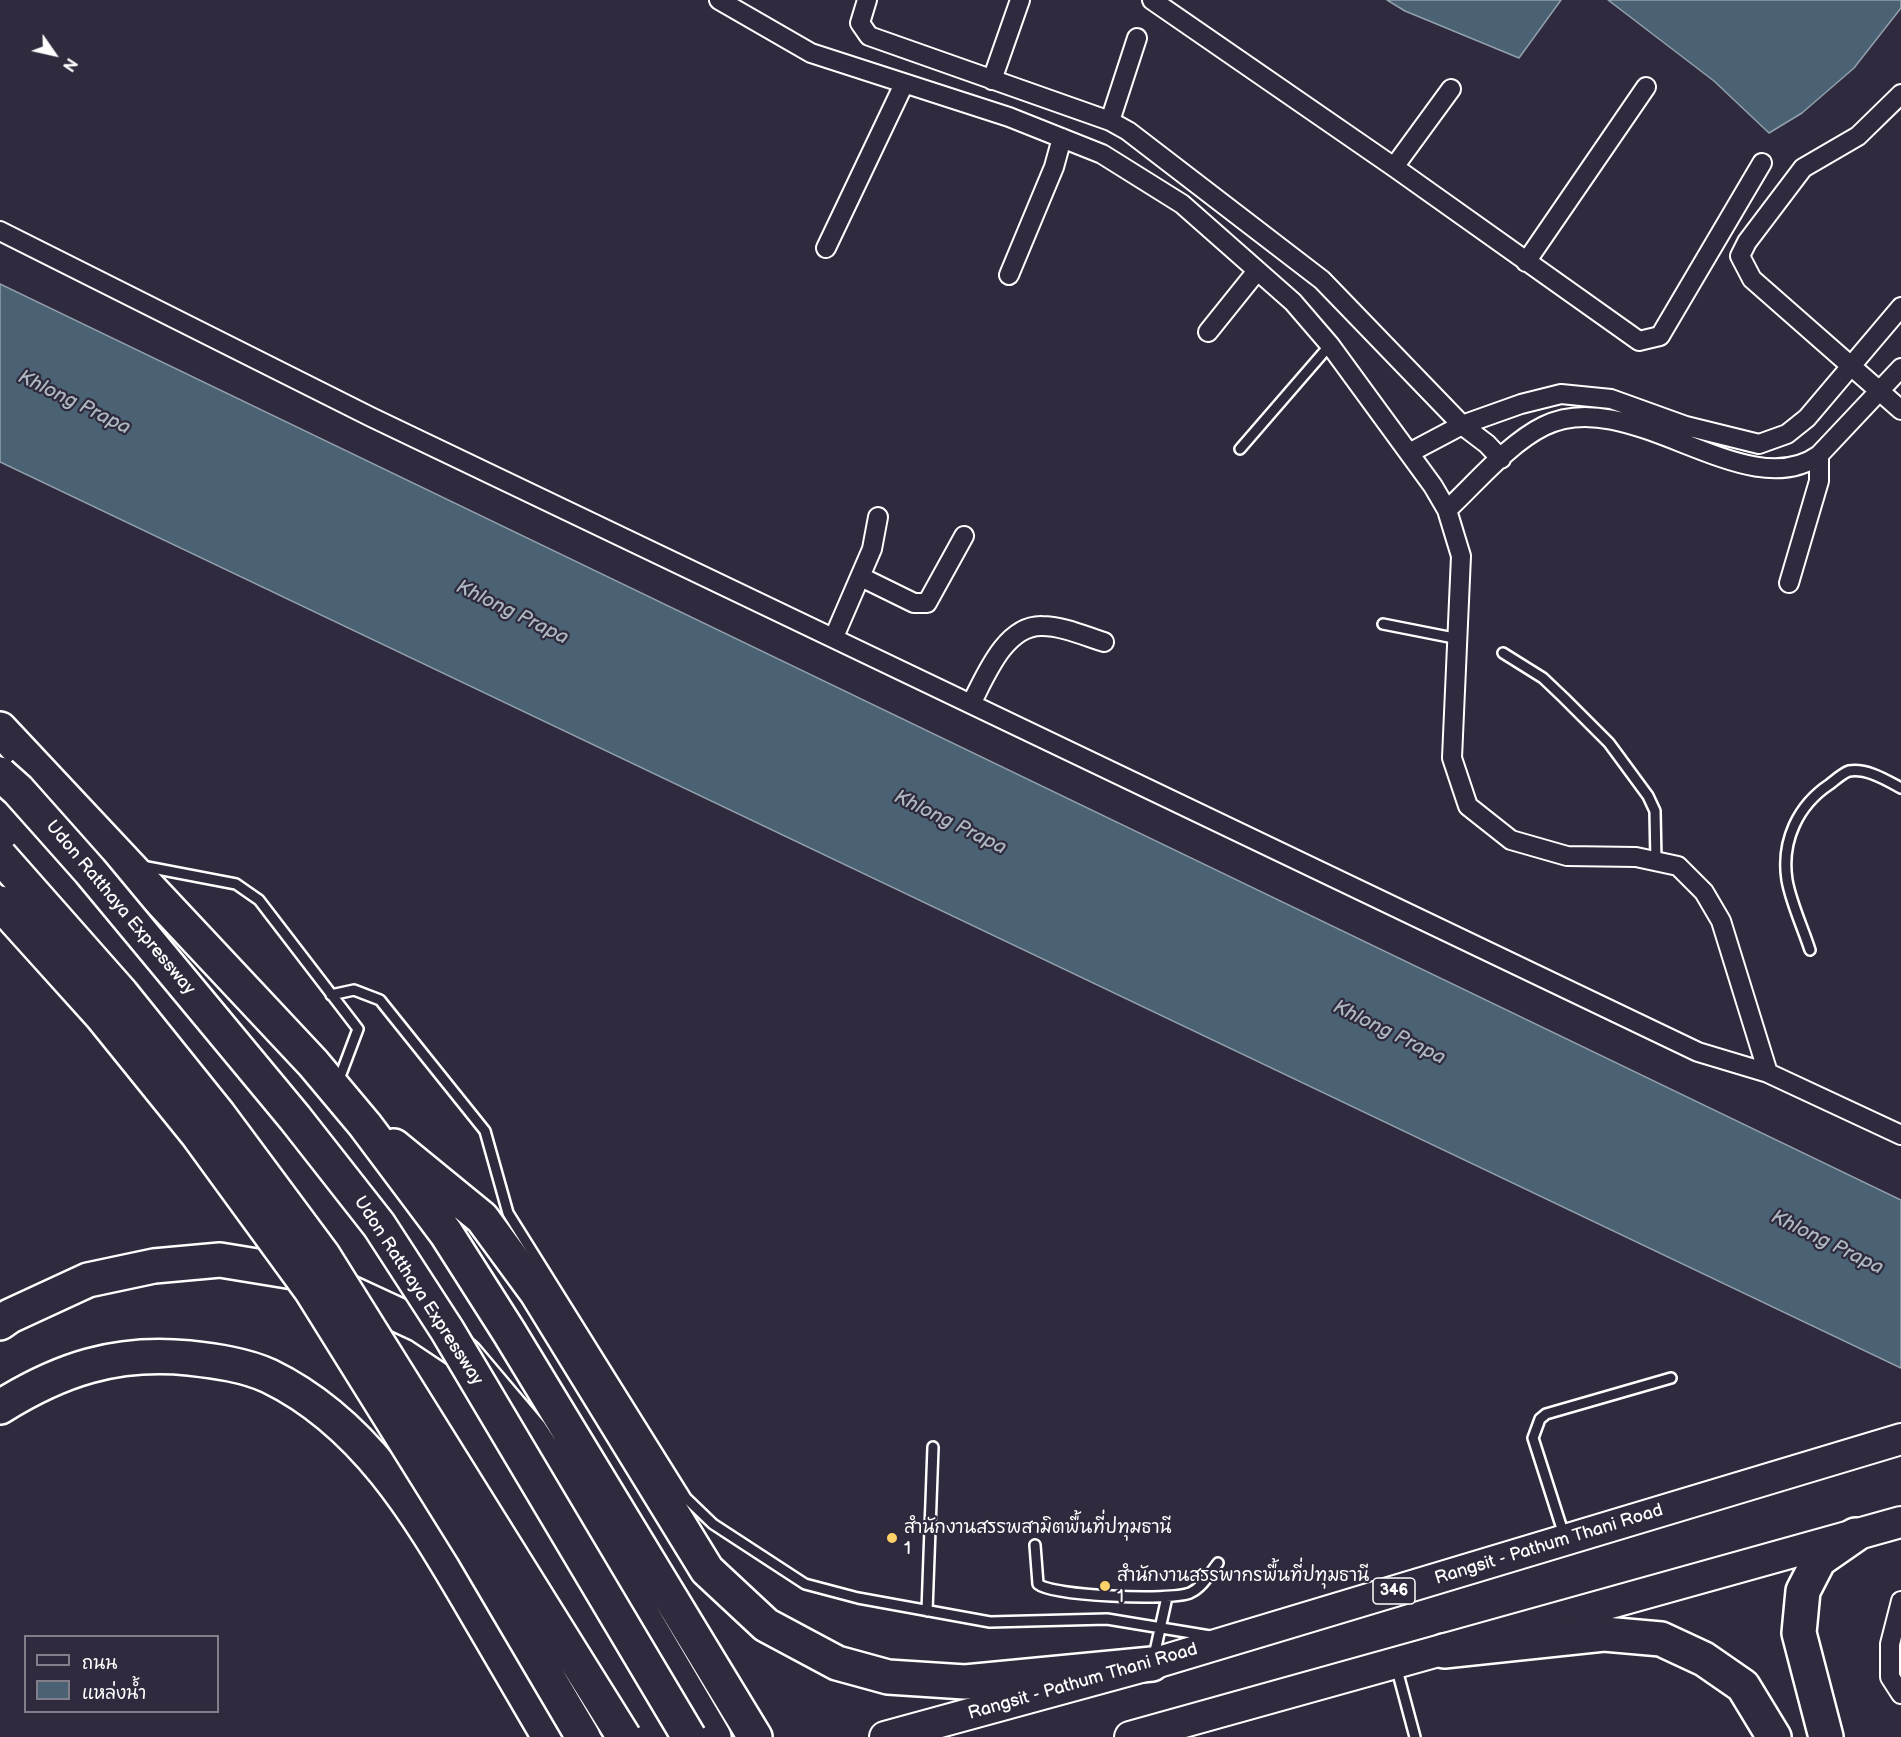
<!DOCTYPE html>
<meta charset="utf-8">
<style>
body{margin:0}
#map{position:relative;width:1901px;height:1737px;overflow:hidden;background:#2f2a3d;font-family:"Balsamiq Sans","Playpen Sans Thai",sans-serif}
canvas{display:block}
.legend{position:absolute;left:24px;top:1635px;width:195px;height:78px;box-sizing:border-box;background:#2f2a3d;border:2px solid #827f8b;margin:0;padding:8px 10px;list-style:none;font-size:18px;color:#fff}
.legend li{display:flex;align-items:center;gap:12px;height:30px}
.legend b{width:30px;border:2px solid #827f8b}
.north{position:absolute;left:24px;top:24px;width:60px;height:60px;-webkit-text-stroke:4px #2f2a3d;paint-order:stroke;rotate:124deg;font-size:16px;font-weight:700;line-height:24px;text-align:center;color:#fff}
.north::after{content:'';display:block;margin:auto;width:21px;height:27px;background:#fff;clip-path:polygon(50% 0,100% 100%,50% 72%,0 100%)}
</style>
<div id="map">
<canvas width="1901" height="1737"></canvas>
<ul class="legend">
<li><b style="height:8px;background:#2f2a3d"></b>ถนน</li>
<li><b style="height:16px;background:#4a6274"></b>แหล่งน้ำ</li>
</ul>
<div class="north">N</div>
</div>
<script>
const ctx = document.querySelector('canvas').getContext('2d');
ctx.lineJoin = 'round';
function fill(path, color) { ctx.fillStyle = color; ctx.fill(path, 'evenodd'); }
function stroke(path, color, width, dash) { ctx.strokeStyle = color; ctx.lineWidth = width; ctx.lineCap = dash ? 'butt' : 'round'; ctx.setLineDash(dash || []); ctx.stroke(path); }
function write(font, color, halo, rows, align = 'center') {
  ctx.font = font + ' "Balsamiq Sans","Playpen Sans Thai",sans-serif'; ctx.lineWidth = 4.5; ctx.setLineDash([]); ctx.textBaseline = 'middle'; ctx.strokeStyle = halo; ctx.fillStyle = color; for (const [text, x, y, turn = 0] of rows) {
    ctx.save(); ctx.translate(x, y); ctx.rotate((+turn || 0) * Math.PI / 180); ctx.textAlign = isNaN(turn) ? turn : align; if (halo) ctx.strokeText(text, 0, 0); ctx.fillText(text, 0, 0); ctx.restore();
  }
}
const water = new Path2D(`
 M 1387,0 L 1561,0 L 1519,58 L 1405,11 Z
 M 1608,0 L 1901,0 L 1901,8 L 1854,68 L 1802,113 L 1769,133 L 1714,81 Z
 M 0,284 L 1901,1200 L 1901,1368 L 0,462 Z`);
const lane = new Path2D(`
 M 1240,449 L 1330,345
 M 1383,624 L 1459,639
 M 1503,653 L 1543,678 L 1564,698 L 1609,743 L 1648,796 L 1655,811 L 1656,861
 M 142,866 L 236,884 L 259,900 L 358,1029 L 338,1082
 M 1810,950 C 1803,928 1791,903 1787,880 C 1781,841 1798,805 1830,784 C 1835,780 1843,773 1849,771 C 1867,768 1886,780 1901,788
 M 331,995 L 354,990 L 380,1000 L 485,1131 L 508,1213 L 686,1498 L 713,1524 L 805,1584 L 858,1598 L 990,1622 L 1107,1619 L 1210,1636
 M 1564,1535 L 1533,1438 L 1540,1419 L 1546,1414 L 1671,1378
 M 1035,1545 L 1038,1584 C 1052,1596 1170,1601 1190,1593 C 1203,1587 1210,1573 1218,1563
 M 927,1611 L 933,1447
 M 1154,1656 L 1167,1597
 M 1396,1666 L 1415,1737`);
const street = new Path2D(`
 M 719,0 L 811,53 L 1009,117 L 1102,154 L 1182,204 L 1293,302 L 1330,345 L 1433,486 L 1447,510 L 1461,556 L 1452,758 L 1468,806 L 1511,840 L 1567,856 L 1636,857 L 1678,866 L 1704,892 L 1721,921 L 1768,1073 L 1901,1135
 M 867,0 L 860,23 L 869,36 L 1110,121 L 1128,131 L 1322,280 L 1462,425 L 1487,444 L 1501,459
 M 1152,0 L 1394,167 L 1639,341 L 1660,336 L 1762,163
 M 992,80 L 1020,0
 M 1901,94 L 1858,136 L 1803,168 L 1747,242 L 1740,256 L 1752,279 L 1901,410
 M 1110,121 L 1137,38
 M 1394,167 L 1451,89
 M 0,231 L 371,417 L 1698,1052 L 1768,1073
 M 826,248 L 904,84
 M 1526,262 L 1646,87
 M 1009,275 L 1054,167 L 1062,138
 M 1208,332 L 1257,271
 M 1411,452 L 1462,425 L 1521,404 L 1561,394 L 1611,399 L 1686,426 L 1759,444 L 1787,434 L 1807,418 L 1901,307
 M 1447,510 C 1475,484 1509,443 1544,426 C 1629,383 1746,508 1819,455 L 1901,368
 M 861,577 L 914,603 L 927,603 L 964,536
 M 1789,583 L 1819,481 L 1819,455
 M 834,637 L 872,549 L 878,517
 M 971,704 C 985,677 1005,625 1042,626 C 1062,626 1085,636 1104,642
 M 1901,1601 L 1890,1644 L 1890,1677 L 1901,1694`);
const primary = new Path2D(`
 M 885,1737 L 1152,1664 L 1901,1439
 M 1130,1737 L 1901,1522`);
const highway = new Path2D(`
 M 0,729 L 313,1063 L 365,1125 L 446,1233 L 509,1332 L 755,1737
 M 394,1146 L 482,1218 L 537,1293 L 707,1570 L 766,1625 L 837,1663 L 888,1677 L 965,1682 L 1152,1664
 M 0,1323 L 10,1316 L 88,1280 L 154,1266 L 220,1260 L 312,1275 L 420,1325 L 465,1355 L 531,1433 L 573,1497 L 714,1737
 M 0,1407 C 61,1369 116,1351 189,1358 C 216,1361 245,1365 269,1376 C 364,1422 417,1512 469,1600 C 496,1646 522,1691 549,1737
 M 1444,1651 L 1604,1634 L 1661,1639 L 1704,1659 L 1743,1686 L 1774,1737
 M 1826,1737 L 1799,1633 L 1803,1591 L 1819,1560 L 1855,1535`);
const highwayBridge = new Path2D(`
 M 0,774 L 18,790 L 90,871 L 295,1118 L 379,1225 L 447,1330 L 689,1737
 M 0,856 L 121,993 L 219,1115 L 323,1255 L 624,1737
 M 0,903 L 101,1015 L 198,1135 L 311,1290 L 473,1550 L 583,1737`);
const markers = [
 [892,1538,6,"#ffd166"],
 [1105,1586,6,"#ffd166"]
];
const shields = [
 [1394,1591,42]
];
const shieldNames = [
 ["346",1394,1591]
];
const streetNames = [
 ["Udon Ratthaya Expressway",120,908,50],
 ["Udon Ratthaya Expressway",418,1291,57],
 ["Rangsit - Pathum Thani Road",1549,1545,-17],
 ["Rangsit - Pathum Thani Road",1083,1682,-16]
];
const poiNames = [
 ["สำนักงานสรรพสามิตพื้นที่ปทุมธานี",904,1528],
 ["1",904,1549],
 ["สำนักงานสรรพากรพื้นที่ปทุมธานี",1117,1576],
 ["1",1117,1597]
];
const waterNames = [
 ["Khlong Prapa",74,403,26],
 ["Khlong Prapa",512,613,26],
 ["Khlong Prapa",950,823,26],
 ["Khlong Prapa",1389,1033,26],
 ["Khlong Prapa",1827,1243,26]
];
fill(water, '#4a6274');
stroke(water, '#92a1ac', 1.5);
stroke(lane, '#fff', 14);
stroke(street, '#fff', 22);
stroke(primary, '#fff', 34);
stroke(highway, '#fff', 38);
stroke(lane, '#2f2a3d', 9);
stroke(street, '#2f2a3d', 18);
stroke(primary, '#2f2a3d', 30);
stroke(highway, '#2f2a3d', 33);
stroke(highwayBridge, '#fff', 38, []);
stroke(highwayBridge, '#2f2a3d', 33);
for (const [x, y, r, color] of markers) { const dot = new Path2D(); dot.arc(x, y, r, 0, 2 * Math.PI); ctx.fillStyle = color; ctx.fill(dot); stroke(dot, '#2f2a3d', 2); }
for (const [x, y, w] of shields) { const box = new Path2D(); box.roundRect(x - w / 2, y - 13, w, 26, 4.5); ctx.fillStyle = '#2f2a3d'; ctx.fill(box); stroke(box, '#fff', 1.5); }
write('bold 16px', '#fff', null, shieldNames);
write('18px', '#fff', '#2f2a3d', streetNames);
write('18px', '#fff', '#2f2a3d', poiNames, 'left');
write('italic 20px', '#aeb8c0', '#2f2a3d', waterNames);
</script>
